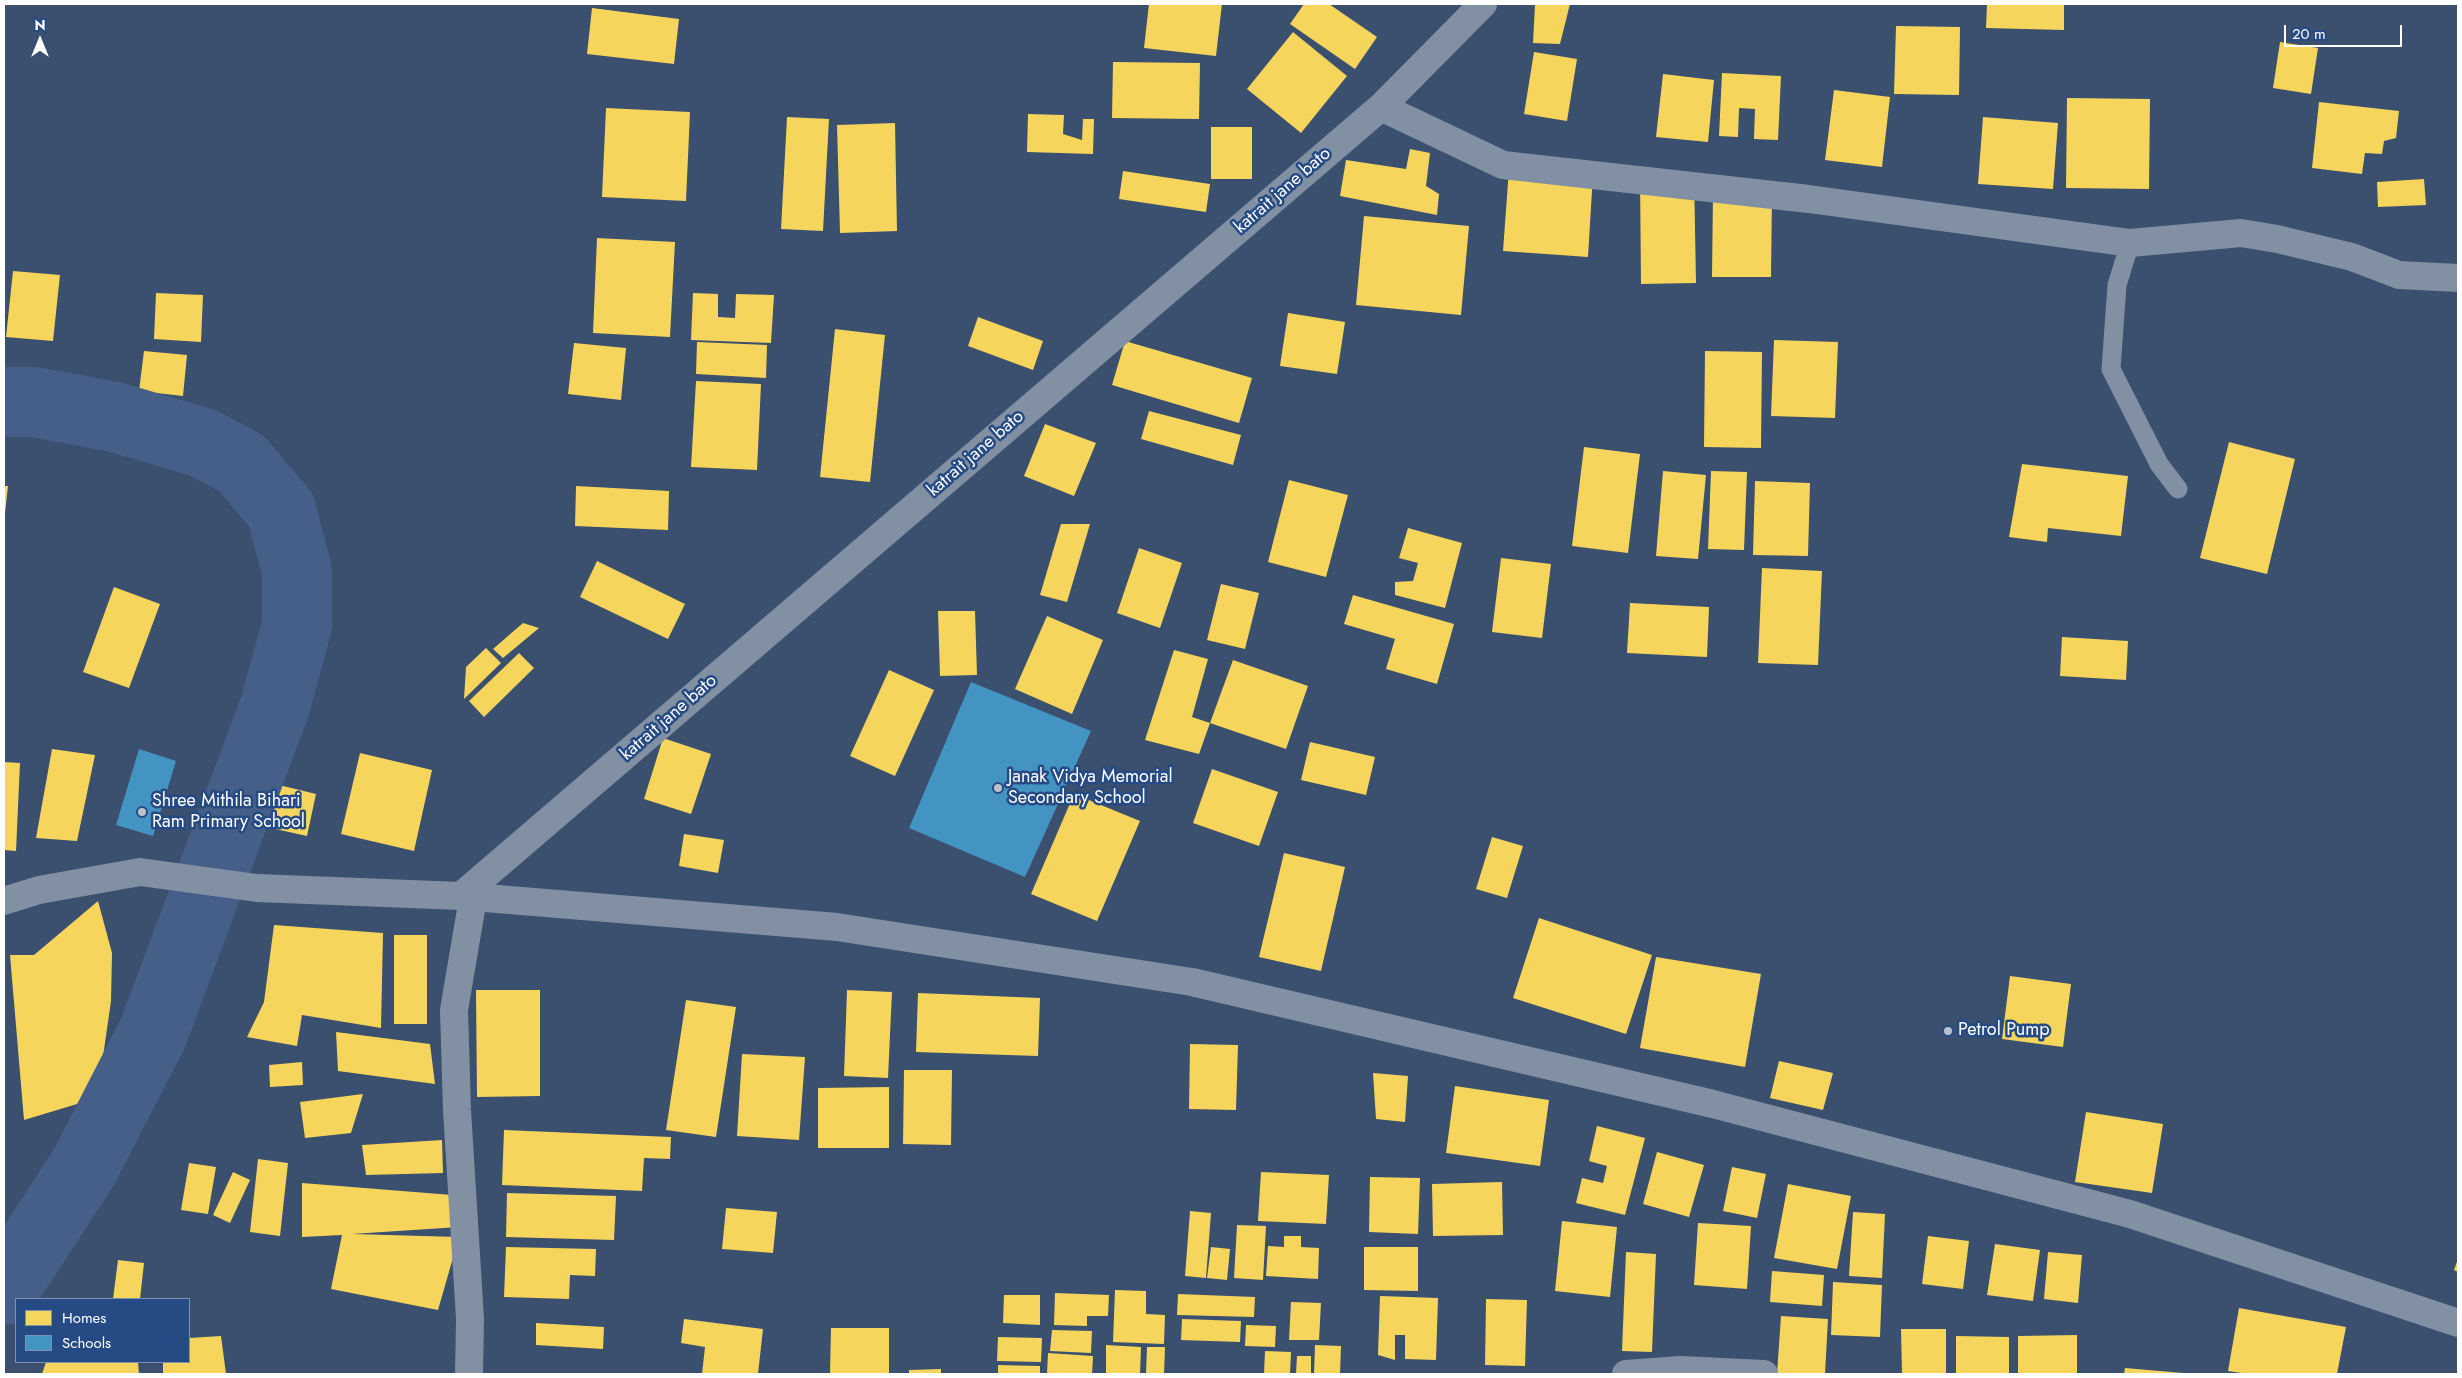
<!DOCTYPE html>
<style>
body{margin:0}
#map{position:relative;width:2462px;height:1378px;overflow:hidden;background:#3b4f6e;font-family:Jost,sans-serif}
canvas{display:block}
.frame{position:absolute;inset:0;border:5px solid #fff;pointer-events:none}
.legend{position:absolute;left:15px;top:1298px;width:175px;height:65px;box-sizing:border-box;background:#254a84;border:1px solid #7c92b5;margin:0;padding:6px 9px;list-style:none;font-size:15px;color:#fff}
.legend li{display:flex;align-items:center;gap:10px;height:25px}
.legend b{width:25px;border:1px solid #7c92b5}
.north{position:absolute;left:15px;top:15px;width:50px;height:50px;-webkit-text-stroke:4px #254a84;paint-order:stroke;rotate:0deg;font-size:14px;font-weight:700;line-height:20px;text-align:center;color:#fff}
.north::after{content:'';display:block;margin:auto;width:18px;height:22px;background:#fff;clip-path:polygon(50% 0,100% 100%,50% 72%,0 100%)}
.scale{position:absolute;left:2284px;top:25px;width:118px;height:22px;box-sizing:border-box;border:2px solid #fff;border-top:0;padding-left:6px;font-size:15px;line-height:18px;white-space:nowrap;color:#fff;-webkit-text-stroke:4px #254a84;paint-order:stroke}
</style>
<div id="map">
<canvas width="2462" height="1378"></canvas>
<div class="frame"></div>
<ul class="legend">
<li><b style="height:14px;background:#f6d55c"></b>Homes</li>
<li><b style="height:14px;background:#4393c3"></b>Schools</li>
</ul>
<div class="north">N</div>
<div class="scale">20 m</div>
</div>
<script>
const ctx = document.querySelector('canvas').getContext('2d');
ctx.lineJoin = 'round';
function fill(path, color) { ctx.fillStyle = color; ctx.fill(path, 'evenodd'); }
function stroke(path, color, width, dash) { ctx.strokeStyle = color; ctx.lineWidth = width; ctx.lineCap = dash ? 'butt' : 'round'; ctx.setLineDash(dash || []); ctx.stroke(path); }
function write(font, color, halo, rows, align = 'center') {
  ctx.font = font + ' Jost,sans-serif'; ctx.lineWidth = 5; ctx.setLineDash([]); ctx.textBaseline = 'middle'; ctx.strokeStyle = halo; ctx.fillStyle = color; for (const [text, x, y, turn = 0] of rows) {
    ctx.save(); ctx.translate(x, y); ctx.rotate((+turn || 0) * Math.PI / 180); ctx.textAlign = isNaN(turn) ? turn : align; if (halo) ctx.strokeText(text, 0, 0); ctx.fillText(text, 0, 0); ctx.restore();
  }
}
const homes = new Path2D(`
 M 1149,4 L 1222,4 L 1216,56 L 1144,48 Z
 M 1304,4 L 1329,4 L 1377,37 L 1355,69 L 1290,24 Z
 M 1535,4 L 1570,4 L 1560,44 L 1533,43 Z
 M 1987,4 L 2064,4 L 2064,30 L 1986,28 Z
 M 592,8 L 679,19 L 674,64 L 587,54 Z
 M 1896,26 L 1960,27 L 1959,95 L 1894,94 Z
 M 1293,32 L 1347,76 L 1301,133 L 1247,89 Z
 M 2280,42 L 2318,48 L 2311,94 L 2273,88 Z
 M 1534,52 L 1577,59 L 1567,121 L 1524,114 Z
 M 1113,62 L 1200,63 L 1199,119 L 1112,118 Z
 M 1722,73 L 1781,76 L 1778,140 L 1754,139 L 1755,109 L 1739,108 L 1738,137 L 1719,136 Z
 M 1663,74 L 1714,80 L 1708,142 L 1656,137 Z
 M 1834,90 L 1890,97 L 1882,167 L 1825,160 Z
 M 2067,98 L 2150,99 L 2149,189 L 2066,188 Z
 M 2319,102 L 2399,111 L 2396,138 L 2384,141 L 2382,154 L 2365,153 L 2362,174 L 2312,168 Z
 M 606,108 L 690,112 L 686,201 L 602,197 Z
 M 1028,114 L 1064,115 L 1063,134 L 1082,140 L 1083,119 L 1094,119 L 1093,154 L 1027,152 Z
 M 787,117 L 829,119 L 823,231 L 781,229 Z
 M 1983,117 L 2058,123 L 2053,189 L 1978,184 Z
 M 895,123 L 897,231 L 840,233 L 837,125 Z
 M 1211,127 L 1252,127 L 1252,179 L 1211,179 Z
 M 1410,149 L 1430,153 L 1426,186 L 1439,194 L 1437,215 L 1340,196 L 1346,160 L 1406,169 Z
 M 1509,169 L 1593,174 L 1588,257 L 1503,251 Z
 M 1123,171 L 1210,184 L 1206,212 L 1119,199 Z
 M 1694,174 L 1696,283 L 1641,284 L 1640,175 Z
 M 2424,179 L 2426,205 L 2378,207 L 2377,182 Z
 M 1713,192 L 1772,193 L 1771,277 L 1712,277 Z
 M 1364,216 L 1469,226 L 1461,315 L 1356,305 Z
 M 597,238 L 675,242 L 670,337 L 593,333 Z
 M 13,271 L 60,275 L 53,341 L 6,337 Z
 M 156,293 L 203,295 L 201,342 L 154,339 Z
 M 693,293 L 718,294 L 718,317 L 735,318 L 736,294 L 774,295 L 771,343 L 691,340 Z
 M 1288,313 L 1345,322 L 1337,374 L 1280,366 Z
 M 978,317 L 1043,341 L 1033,370 L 968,346 Z
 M 835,329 L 885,335 L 870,482 L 820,477 Z
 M 1774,340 L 1838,342 L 1835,418 L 1771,416 Z
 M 1125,341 L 1252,378 L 1239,423 L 1112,385 Z
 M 697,342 L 767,345 L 766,378 L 696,374 Z
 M 574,343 L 626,348 L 621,400 L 568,394 Z
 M 144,351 L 187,355 L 183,396 L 139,391 Z
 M 1705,351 L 1762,352 L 1761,448 L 1704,447 Z
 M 696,381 L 761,384 L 757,470 L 691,467 Z
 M 1149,411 L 1241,435 L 1233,465 L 1141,439 Z
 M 1045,424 L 1096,443 L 1074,496 L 1024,476 Z
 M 2229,442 L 2295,459 L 2267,574 L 2200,558 Z
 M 1584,447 L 1640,454 L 1628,553 L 1572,546 Z
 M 2022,464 L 2128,476 L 2121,536 L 2048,528 L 2047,542 L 2009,537 Z
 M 1663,471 L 1706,475 L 1698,559 L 1656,556 Z
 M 1711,471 L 1747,472 L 1744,550 L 1708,549 Z
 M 1289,480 L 1348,495 L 1326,577 L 1268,562 Z
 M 1755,481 L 1810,483 L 1808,556 L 1753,555 Z
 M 4,486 L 8,486 L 5,513 L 4,513 Z
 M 576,486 L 669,491 L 668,530 L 575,526 Z
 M 1061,524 L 1090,524 L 1067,602 L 1040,595 Z
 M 1408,528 L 1462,543 L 1445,608 L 1395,595 L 1395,582 L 1413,581 L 1418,563 L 1399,558 Z
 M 1139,548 L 1182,563 L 1160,628 L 1117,613 Z
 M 1501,558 L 1551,564 L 1542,638 L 1492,632 Z
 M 597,561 L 685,604 L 668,639 L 580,597 Z
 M 1762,568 L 1822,571 L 1818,665 L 1758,663 Z
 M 1221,584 L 1259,593 L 1245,649 L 1207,640 Z
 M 114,587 L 160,604 L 129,688 L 83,672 Z
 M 1353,595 L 1454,624 L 1437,684 L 1386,669 L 1395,639 L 1344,624 Z
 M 1630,603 L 1709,607 L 1707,657 L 1627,653 Z
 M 938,611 L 975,611 L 977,675 L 940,676 Z
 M 1047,616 L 1103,640 L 1072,714 L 1015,689 Z
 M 523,623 L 539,628 L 503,658 L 493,649 Z
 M 2062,637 L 2128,641 L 2126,680 L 2060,676 Z
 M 486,648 L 501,663 L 464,699 L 466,667 Z
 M 1174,650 L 1208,659 L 1192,717 L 1210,723 L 1199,754 L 1145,740 Z
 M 519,653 L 534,668 L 484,717 L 469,701 Z
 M 1233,660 L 1308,686 L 1286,749 L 1210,723 Z
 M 889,670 L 934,690 L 895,776 L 850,756 Z
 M 663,738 L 711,754 L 691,814 L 644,799 Z
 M 1310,742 L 1375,757 L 1366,795 L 1301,780 Z
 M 52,749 L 95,755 L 77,841 L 36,838 Z
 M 360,753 L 432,770 L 414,851 L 341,834 Z
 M 4,762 L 20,763 L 16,851 L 4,850 Z
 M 1212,769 L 1278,792 L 1259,846 L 1193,823 Z
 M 275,784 L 316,794 L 307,836 L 266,827 Z
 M 1074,794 L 1140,821 L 1097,921 L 1031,894 Z
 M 684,834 L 724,840 L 718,873 L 679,866 Z
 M 1492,837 L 1523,846 L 1507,898 L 1476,889 Z
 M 1284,853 L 1345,867 L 1321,971 L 1259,957 Z
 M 98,901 L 112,953 L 111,1001 L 97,1098 L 24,1120 L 10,955 L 34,955 Z
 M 1539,918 L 1652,955 L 1626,1034 L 1513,998 Z
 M 274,925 L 383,933 L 381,1028 L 302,1015 L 297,1046 L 247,1037 L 264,1002 Z
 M 394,935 L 427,935 L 427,1024 L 394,1024 Z
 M 1656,957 L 1761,974 L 1745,1067 L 1640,1048 Z
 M 2010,976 L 2071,984 L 2063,1047 L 2002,1039 Z
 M 476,990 L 540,990 L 540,1096 L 477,1097 Z
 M 847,990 L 892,992 L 888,1078 L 844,1076 Z
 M 918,993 L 1040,998 L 1038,1056 L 916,1052 Z
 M 686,1000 L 736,1007 L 716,1137 L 666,1130 Z
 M 336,1032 L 430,1044 L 435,1084 L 338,1071 Z
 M 1190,1044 L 1238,1045 L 1236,1110 L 1189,1109 Z
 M 742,1054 L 805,1057 L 799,1140 L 737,1136 Z
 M 1779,1061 L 1833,1073 L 1823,1110 L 1770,1098 Z
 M 302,1062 L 303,1085 L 270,1087 L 269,1065 Z
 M 904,1070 L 952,1070 L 951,1145 L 903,1144 Z
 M 1373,1073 L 1408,1076 L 1405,1122 L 1376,1119 Z
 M 1455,1086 L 1549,1100 L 1540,1166 L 1446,1153 Z
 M 889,1087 L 889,1148 L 818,1148 L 818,1088 Z
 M 363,1094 L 351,1133 L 305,1138 L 300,1102 Z
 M 2086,1112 L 2163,1124 L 2152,1193 L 2075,1182 Z
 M 1597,1126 L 1645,1138 L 1625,1215 L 1576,1203 L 1582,1178 L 1603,1183 L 1607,1166 L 1589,1161 Z
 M 504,1130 L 671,1137 L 670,1159 L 644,1158 L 642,1191 L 502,1185 Z
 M 442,1140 L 443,1173 L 366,1175 L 362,1145 Z
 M 1657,1152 L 1704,1165 L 1689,1217 L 1643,1204 Z
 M 258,1159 L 288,1163 L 280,1236 L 250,1232 Z
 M 189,1163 L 216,1167 L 208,1214 L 181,1210 Z
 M 1732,1167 L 1766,1174 L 1757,1218 L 1723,1211 Z
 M 233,1172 L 250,1180 L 230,1223 L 213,1215 Z
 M 1261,1172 L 1329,1175 L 1326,1224 L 1258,1221 Z
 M 1370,1177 L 1420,1178 L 1418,1234 L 1369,1232 Z
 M 1502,1182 L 1503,1235 L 1433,1236 L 1432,1184 Z
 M 302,1183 L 452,1195 L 459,1227 L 352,1234 L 459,1237 L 438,1310 L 331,1289 L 342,1235 L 302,1237 Z
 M 1788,1184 L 1851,1196 L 1837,1269 L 1774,1258 Z
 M 507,1193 L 616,1196 L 614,1240 L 506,1237 Z
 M 726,1208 L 777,1212 L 773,1253 L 722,1249 Z
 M 1190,1211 L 1211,1213 L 1206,1278 L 1185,1276 Z
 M 1853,1212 L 1885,1214 L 1882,1278 L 1849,1276 Z
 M 1562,1221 L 1617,1227 L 1610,1297 L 1555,1291 Z
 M 1698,1223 L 1751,1226 L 1747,1289 L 1694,1285 Z
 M 1237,1225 L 1266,1226 L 1263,1280 L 1234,1278 Z
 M 1284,1236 L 1301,1236 L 1301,1247 L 1319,1248 L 1318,1279 L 1266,1276 L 1268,1246 L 1284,1247 Z
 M 1928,1236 L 1969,1241 L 1963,1289 L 1922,1284 Z
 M 1995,1244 L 2040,1250 L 2033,1301 L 1987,1295 Z
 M 506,1247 L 596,1249 L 595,1276 L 570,1275 L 569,1299 L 504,1297 Z
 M 1211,1247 L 1230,1249 L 1227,1280 L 1207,1278 Z
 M 1364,1247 L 1418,1247 L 1418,1291 L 1364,1290 Z
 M 1626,1252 L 1656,1254 L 1652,1352 L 1622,1351 Z
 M 2048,1252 L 2082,1255 L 2078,1303 L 2044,1299 Z
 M 2458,1259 L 2458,1272 L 2454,1270 Z
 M 118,1260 L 144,1263 L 140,1299 L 113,1299 Z
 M 1772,1271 L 1824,1275 L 1822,1306 L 1770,1302 Z
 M 1833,1282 L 1882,1285 L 1880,1337 L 1831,1335 Z
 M 1115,1290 L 1146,1291 L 1146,1314 L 1165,1315 L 1164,1344 L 1113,1342 Z
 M 1055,1293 L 1109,1295 L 1108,1316 L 1087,1316 L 1087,1326 L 1054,1325 Z
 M 1178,1294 L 1255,1297 L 1254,1317 L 1177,1315 Z
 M 1004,1295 L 1040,1295 L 1040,1325 L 1003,1323 Z
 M 1380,1296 L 1438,1298 L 1436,1360 L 1405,1359 L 1405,1335 L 1395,1335 L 1395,1360 L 1378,1355 Z
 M 1486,1299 L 1527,1300 L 1525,1366 L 1485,1365 Z
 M 1291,1302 L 1321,1303 L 1319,1340 L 1289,1340 Z
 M 2239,1308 L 2346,1327 L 2337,1374 L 2248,1374 L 2228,1371 Z
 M 1781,1316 L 1828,1319 L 1825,1374 L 1777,1374 Z
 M 684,1319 L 763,1329 L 758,1374 L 702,1374 L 705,1347 L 681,1343 Z
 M 1182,1319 L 1241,1321 L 1240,1342 L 1181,1340 Z
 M 536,1323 L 604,1327 L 603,1349 L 536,1345 Z
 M 1246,1325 L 1276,1326 L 1275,1347 L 1245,1346 Z
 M 831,1328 L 889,1328 L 889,1374 L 830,1374 Z
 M 1901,1329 L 1946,1329 L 1946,1374 L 1902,1374 Z
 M 1052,1330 L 1092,1331 L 1091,1353 L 1050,1351 Z
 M 2077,1335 L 2077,1374 L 2018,1374 L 2018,1336 Z
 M 221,1336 L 226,1374 L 163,1374 L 163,1362 L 189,1362 L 189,1338 Z
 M 1956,1336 L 2009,1337 L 2009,1374 L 1956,1374 Z
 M 998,1337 L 1042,1338 L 1041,1362 L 997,1361 Z
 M 1106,1345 L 1141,1347 L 1140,1374 L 1106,1374 Z
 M 1315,1345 L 1341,1346 L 1340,1374 L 1314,1374 Z
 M 1147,1347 L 1165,1347 L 1164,1374 L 1146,1374 Z
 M 1265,1351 L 1291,1352 L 1290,1374 L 1264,1374 Z
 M 1048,1353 L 1093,1356 L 1092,1374 L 1047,1374 Z
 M 1297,1356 L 1311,1356 L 1311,1374 L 1296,1374 Z
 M 46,1362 L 138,1362 L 139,1374 L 42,1374 Z
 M 998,1365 L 1040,1366 L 1040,1374 L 998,1374 Z
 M 2125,1368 L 2183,1373 L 2183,1374 L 2124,1374 Z
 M 941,1369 L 941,1374 L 909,1374 L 909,1370 Z`);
const schools = new Path2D(`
 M 971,682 L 1091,731 L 1025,877 L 909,828 Z
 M 139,749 L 176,761 L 153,836 L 116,825 Z`);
const river = new Path2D(`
 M 4,402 L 34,402 L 115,417 L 203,443 L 241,463 L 281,510 L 297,571 L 297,625 L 275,706 L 153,1033 L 84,1167 L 4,1290`);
const service = new Path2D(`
 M 2130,243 L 2117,285 L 2111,369 L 2159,464 L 2178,489`);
const pedestrian = new Path2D(`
 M 1626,1374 L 1680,1370 L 1764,1374`);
const minor = new Path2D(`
 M 1381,107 L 1503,165 L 1809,199 L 2130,243 L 2241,233 L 2277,239 L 2352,257 L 2399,275 L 2458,278
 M 461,896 L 1381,107 L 1483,4
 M 469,1374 L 470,1319 L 457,1110 L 454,1010 L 473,898`);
const tertiary = new Path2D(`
 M 4,901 L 39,890 L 140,872 L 257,888 L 461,896 L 837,927 L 1192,982 L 1713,1104 L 2130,1214 L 2458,1323`);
const markers = [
 [998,788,5,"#bac1cc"],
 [142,812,5,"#bac1cc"],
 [1948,1031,5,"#bac1cc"]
];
const streetNames = [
 ["katrait jane bato",1283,191,-41],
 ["katrait jane bato",976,454,-41],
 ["katrait jane bato",669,718,-41]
];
const poiNames = [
 ["Janak Vidya Memorial",1008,778],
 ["Secondary School",1008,799],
 ["Shree Mithila Bihari",152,802],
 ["Ram Primary School",152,823],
 ["Petrol Pump",1958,1031]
];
fill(homes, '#f6d55c');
fill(schools, '#4393c3');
stroke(river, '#465f89', 70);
stroke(service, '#8290a4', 19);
stroke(pedestrian, '#8290a4', 28);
stroke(minor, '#8290a4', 28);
stroke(tertiary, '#8290a4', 28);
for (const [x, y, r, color] of markers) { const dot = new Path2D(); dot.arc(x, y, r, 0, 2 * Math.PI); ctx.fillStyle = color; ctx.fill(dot); stroke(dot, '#254a84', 2); }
write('18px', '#fff', '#254a84', streetNames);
write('18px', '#fff', '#254a84', poiNames, 'left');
</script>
